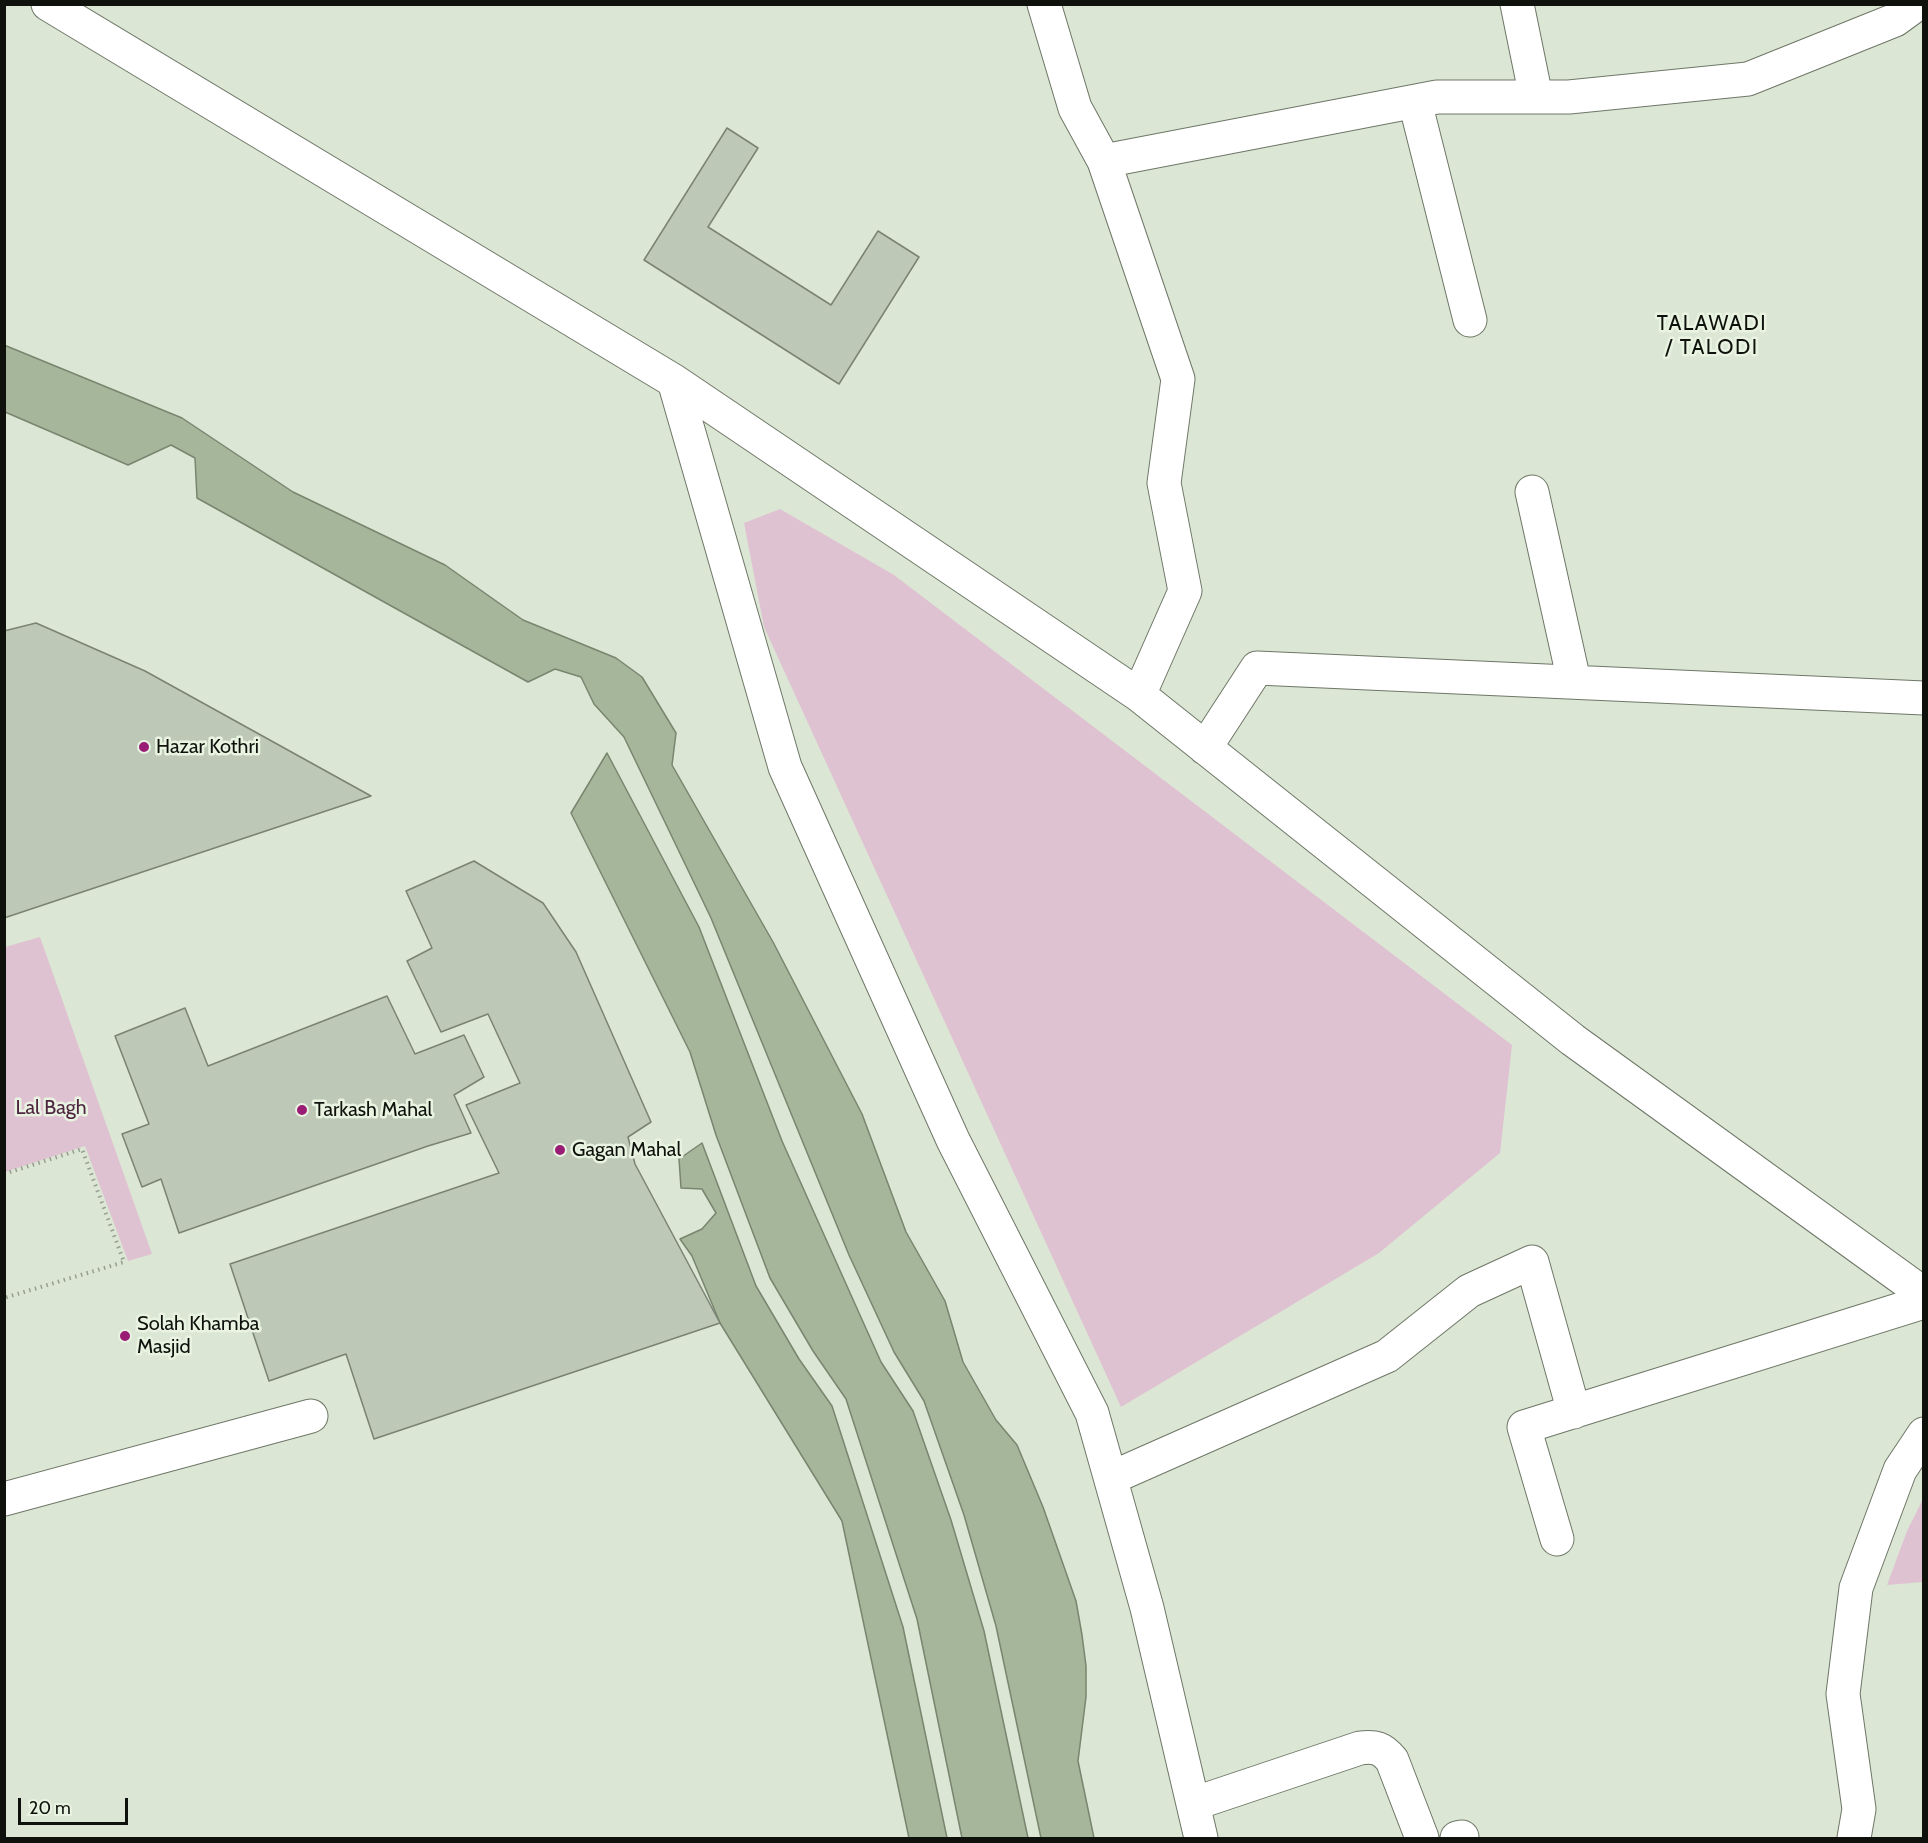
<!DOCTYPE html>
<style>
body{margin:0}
#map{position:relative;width:1928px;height:1843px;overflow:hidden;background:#dce6d4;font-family:Cabin,sans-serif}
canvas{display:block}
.frame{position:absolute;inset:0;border:6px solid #0f120c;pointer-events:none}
.scale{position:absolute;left:18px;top:1798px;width:110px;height:27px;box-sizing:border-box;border:3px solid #0f120c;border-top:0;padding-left:8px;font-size:18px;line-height:21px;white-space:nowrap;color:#0f120c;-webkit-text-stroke:4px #e9f3e1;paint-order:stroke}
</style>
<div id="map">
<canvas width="1928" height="1843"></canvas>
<div class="frame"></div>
<div class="scale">20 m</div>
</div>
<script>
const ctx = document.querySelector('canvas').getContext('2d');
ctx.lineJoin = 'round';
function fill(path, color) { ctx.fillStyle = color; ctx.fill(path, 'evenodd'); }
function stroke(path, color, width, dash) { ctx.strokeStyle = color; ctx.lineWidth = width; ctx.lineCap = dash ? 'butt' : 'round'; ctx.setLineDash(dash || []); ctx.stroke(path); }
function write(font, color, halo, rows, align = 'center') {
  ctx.font = font + ' Cabin,sans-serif'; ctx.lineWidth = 5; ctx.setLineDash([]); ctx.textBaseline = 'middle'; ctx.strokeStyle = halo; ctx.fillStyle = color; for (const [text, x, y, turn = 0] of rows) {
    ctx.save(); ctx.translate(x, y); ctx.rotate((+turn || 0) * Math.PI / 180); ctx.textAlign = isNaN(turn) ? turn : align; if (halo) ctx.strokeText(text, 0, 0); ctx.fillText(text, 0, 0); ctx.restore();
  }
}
const green = new Path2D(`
 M 780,509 L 894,575 L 1512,1045 L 1500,1153 L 1379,1253 L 1121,1407 L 764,627 L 744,523 Z
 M 40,937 L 152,1254 L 128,1261 L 85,1146 L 5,1172 L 5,947 Z
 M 1923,1499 L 1923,1582 L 1887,1585 L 1907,1531 Z`);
const water = new Path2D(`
 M 4,345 L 182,418 L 293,492 L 445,565 L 523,620 L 616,658 L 642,677 L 676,733 L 672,765 L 773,942 L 862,1114 L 906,1232 L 945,1301 L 963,1362 L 996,1420 L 1017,1445 L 1043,1507 L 1076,1601 L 1082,1635 L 1086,1666 L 1086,1697 L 1078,1761 L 1094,1838 L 1041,1838 L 996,1626 L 964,1515 L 924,1401 L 894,1352 L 849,1255 L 711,918 L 624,737 L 594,704 L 581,677 L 555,669 L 528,682 L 197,498 L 195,458 L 171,445 L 128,465 L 5,412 Z
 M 607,753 L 699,927 L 782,1141 L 881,1362 L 913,1411 L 951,1520 L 984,1631 L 1028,1838 L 962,1838 L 917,1619 L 846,1399 L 813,1351 L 770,1278 L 716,1135 L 690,1052 L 571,813 Z
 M 702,1143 L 756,1286 L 799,1359 L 832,1406 L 903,1627 L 947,1838 L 909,1838 L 842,1521 L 720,1323 L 692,1256 L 680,1239 L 702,1229 L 716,1213 L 702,1189 L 681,1188 L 679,1159 Z`);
const building = new Path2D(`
 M 727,128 L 758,148 L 708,227 L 831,305 L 878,231 L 919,257 L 839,384 L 644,260 Z
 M 36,623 L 145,671 L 371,796 L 4,918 L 4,631 Z
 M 474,861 L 543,903 L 576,952 L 651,1122 L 628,1137 L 635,1164 L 720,1323 L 374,1439 L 346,1354 L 269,1381 L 230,1264 L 499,1173 L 466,1105 L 520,1083 L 488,1014 L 441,1032 L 407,961 L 432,948 L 406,891 Z
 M 387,996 L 415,1054 L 464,1035 L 484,1077 L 454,1095 L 471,1133 L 428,1146 L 179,1233 L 161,1179 L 142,1187 L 122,1134 L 149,1124 L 115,1036 L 185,1008 L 208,1066 Z`);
const path = new Path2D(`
 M 4,1174 L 82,1149 L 124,1262 L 4,1298`);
const minor = new Path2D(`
 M 48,4 L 674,381 L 1139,695 L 1573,1040 L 1924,1294
 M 1044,4 L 1075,108 L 1104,161 L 1178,379 L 1164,483 L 1185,591 L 1139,695
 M 1517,4 L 1536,97
 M 1415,102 L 1470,320
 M 1104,161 L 1437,97 L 1569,97 L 1748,79 L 1895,20 L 1917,4
 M 674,381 L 785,767 L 953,1140 L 1092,1413 L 1147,1608 L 1201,1838
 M 1532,492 L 1574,681
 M 1205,748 L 1257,668 L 1924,698
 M 1111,1478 L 1387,1356 L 1469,1291 L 1532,1262 L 1574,1412
 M 4,1499 L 311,1416
 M 1557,1539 L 1524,1427 L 1924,1302
 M 1193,1804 L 1360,1748 C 1375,1746 1382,1748 1392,1760 L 1422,1838
 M 1457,1838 L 1462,1837
 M 1854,1838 L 1859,1809 L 1843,1694 L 1856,1588 L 1900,1470 L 1924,1434`);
const markers = [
 [144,747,6,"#9a1d75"],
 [302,1110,6,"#9a1d75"],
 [560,1150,6,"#9a1d75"],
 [125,1336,6,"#9a1d75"]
];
const poiNames = [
 ["Hazar Kothri",156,747],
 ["Tarkash Mahal",314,1110],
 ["Gagan Mahal",572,1150],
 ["Solah Khamba",137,1324],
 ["Masjid",137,1347]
];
const parkNames = [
 ["Lal Bagh",51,1108]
];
const neighbourhoodNames = [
 ["TALAWADI",1712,324],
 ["/ TALODI",1712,348]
];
fill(green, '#dfc2d2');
fill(water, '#a6b69a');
stroke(water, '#79856f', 1.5);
fill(building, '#bec8b7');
stroke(building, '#7a8373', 1.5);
stroke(minor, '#6e7767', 35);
stroke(path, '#969e90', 4, [1.5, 4.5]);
stroke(minor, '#fff', 33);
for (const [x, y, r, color] of markers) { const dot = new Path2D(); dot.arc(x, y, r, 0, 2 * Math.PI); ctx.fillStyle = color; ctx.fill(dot); stroke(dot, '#e9f3e1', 2); }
write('20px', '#0f120c', '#e9f3e1', poiNames, 'left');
write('20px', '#4f2640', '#e9f3e1', parkNames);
ctx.letterSpacing = '1.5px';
write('21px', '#0f120c', '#e9f3e1', neighbourhoodNames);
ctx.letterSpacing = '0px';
</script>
